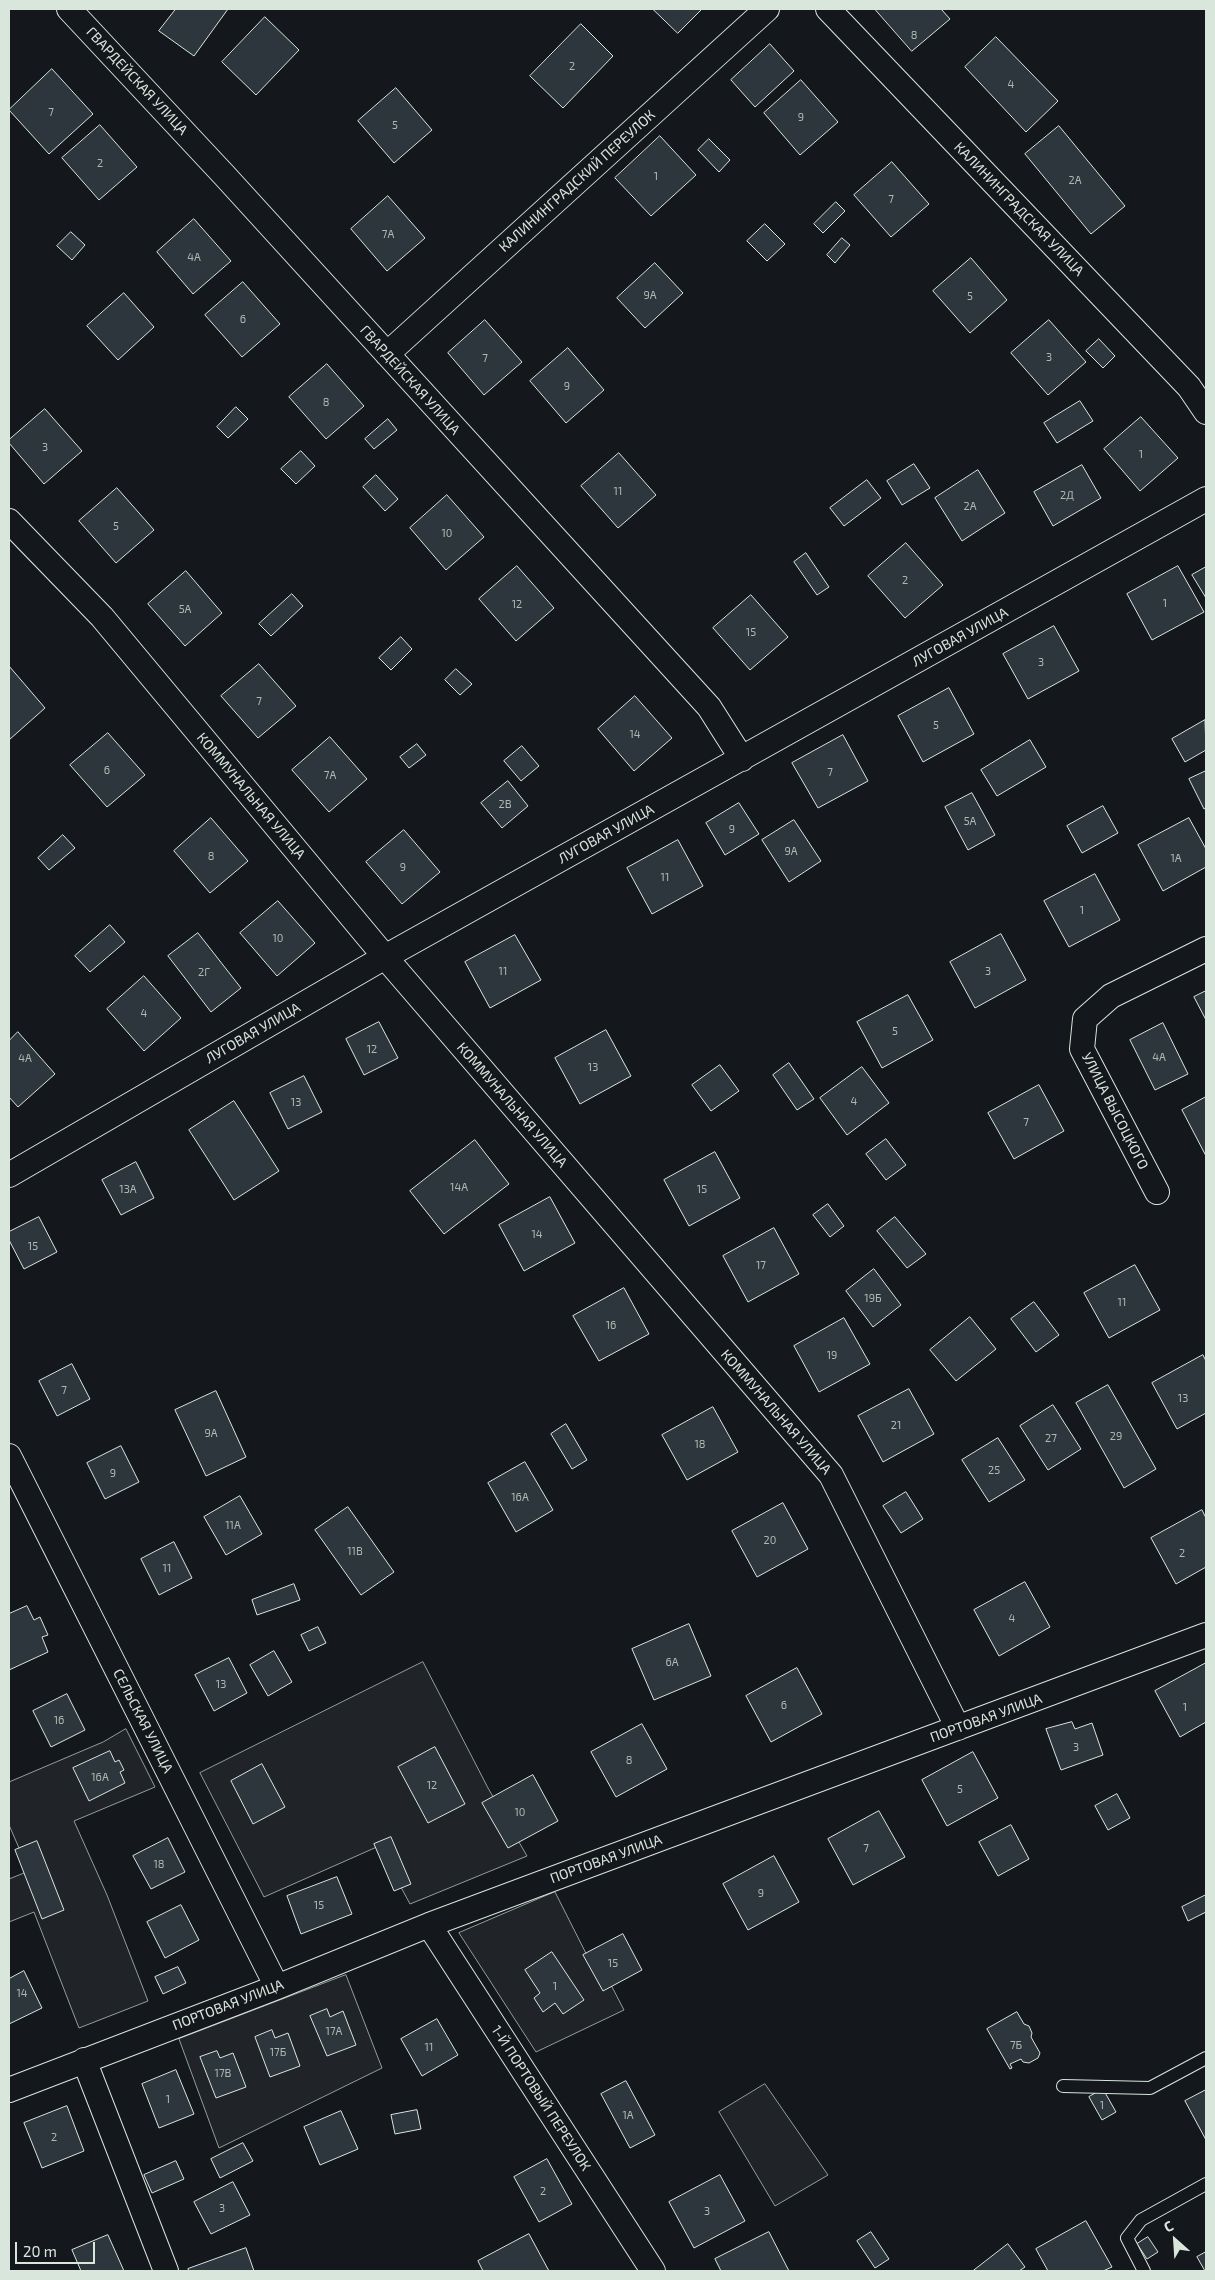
<!DOCTYPE html>
<meta charset="utf-8">
<style>
body{margin:0}
#map{position:relative;width:1215px;height:2280px;overflow:hidden;background:#14181c;font-family:"Exo 2",sans-serif}
canvas{display:block}
.frame{position:absolute;inset:0;border:10px solid #d8e6dc;pointer-events:none}
.north{position:absolute;left:1150px;top:2215px;width:50px;height:50px;-webkit-text-stroke:4px #14181c;paint-order:stroke;rotate:334deg;font-size:14px;font-weight:700;line-height:20px;text-align:center;color:#d8e6dc}
.north::after{content:'';display:block;margin:auto;width:18px;height:22px;background:#d8e6dc;clip-path:polygon(50% 0,100% 100%,50% 72%,0 100%)}
.scale{position:absolute;left:15px;top:2242px;width:80px;height:22px;box-sizing:border-box;border:2px solid #d8e6dc;border-top:0;padding-left:6px;font-size:15px;line-height:18px;white-space:nowrap;color:#d8e6dc;-webkit-text-stroke:4px #14181c;paint-order:stroke}
</style>
<div id="map">
<canvas width="1215" height="2280"></canvas>
<div class="frame"></div>
<div class="north">С</div>
<div class="scale">20 m</div>
</div>
<script>
const ctx = document.querySelector('canvas').getContext('2d');
ctx.lineJoin = 'round';
function fill(path, color) { ctx.fillStyle = color; ctx.fill(path, 'evenodd'); }
function stroke(path, color, width, dash) { ctx.strokeStyle = color; ctx.lineWidth = width; ctx.lineCap = dash ? 'butt' : 'round'; ctx.setLineDash(dash || []); ctx.stroke(path); }
function write(font, color, halo, rows, align = 'center') {
  ctx.font = font + ' "Exo 2",sans-serif'; ctx.lineWidth = 4; ctx.setLineDash([]); ctx.textBaseline = 'middle'; ctx.strokeStyle = halo; ctx.fillStyle = color; for (const [text, x, y, turn = 0] of rows) {
    ctx.save(); ctx.translate(x, y); ctx.rotate((+turn || 0) * Math.PI / 180); ctx.textAlign = isNaN(turn) ? turn : align; if (halo) ctx.strokeText(text, 0, 0); ctx.fillText(text, 0, 0); ctx.restore();
  }
}
const green = new Path2D(`
 M 423,1662 L 488,1788 L 527,1856 L 410,1904 L 379,1846 L 264,1897 L 200,1773 Z
 M 126,1729 L 155,1787 L 74,1821 L 107,1895 L 148,2001 L 79,2028 L 34,1912 L 9,1922 L 9,1879 L 29,1871 L 9,1825 L 9,1782 L 103,1742 Z
 M 555,1892 L 604,1989 L 611,1985 L 624,2010 L 536,2052 L 459,1933 Z
 M 346,1975 L 382,2068 L 219,2148 L 179,2039 Z
 M 765,2084 L 828,2175 L 775,2206 L 719,2112 Z`);
const building = new Path2D(`
 M 176,9 L 228,9 L 194,56 L 159,31 Z
 M 653,9 L 702,9 L 678,33 Z
 M 875,9 L 941,9 L 950,19 L 912,51 Z
 M 265,17 L 299,50 L 256,95 L 222,62 Z
 M 581,24 L 613,56 L 563,108 L 530,76 Z
 M 996,37 L 1058,101 L 1026,132 L 965,67 Z
 M 770,44 L 794,71 L 755,107 L 731,80 Z
 M 52,69 L 93,114 L 49,154 L 9,110 Z
 M 801,80 L 838,122 L 800,155 L 764,113 Z
 M 396,88 L 432,130 L 394,163 L 358,121 Z
 M 100,125 L 137,167 L 99,200 L 62,158 Z
 M 1059,126 L 1125,206 L 1091,234 L 1025,154 Z
 M 660,136 L 696,175 L 651,216 L 615,178 Z
 M 709,139 L 730,160 L 719,172 L 698,150 Z
 M 892,162 L 929,204 L 891,237 L 854,195 Z
 M 388,196 L 425,238 L 387,271 L 351,229 Z
 M 836,202 L 845,211 L 823,233 L 814,224 Z
 M 194,219 L 231,261 L 193,294 L 157,252 Z
 M 765,224 L 785,244 L 767,261 L 747,241 Z
 M 71,232 L 85,245 L 72,260 L 57,246 Z
 M 842,238 L 850,245 L 835,263 L 827,255 Z
 M 971,258 L 1007,300 L 970,333 L 933,291 Z
 M 655,263 L 683,293 L 645,328 L 617,298 Z
 M 243,282 L 280,324 L 242,357 L 205,315 Z
 M 124,293 L 154,327 L 118,360 L 87,326 Z
 M 485,320 L 522,362 L 484,395 L 448,353 Z
 M 1049,320 L 1086,362 L 1048,395 L 1011,353 Z
 M 1099,339 L 1115,356 L 1103,368 L 1086,351 Z
 M 568,348 L 604,390 L 566,423 L 530,381 Z
 M 327,364 L 364,406 L 326,439 L 289,397 Z
 M 1080,401 L 1093,421 L 1057,443 L 1044,423 Z
 M 236,407 L 248,419 L 228,438 L 217,427 Z
 M 45,409 L 82,451 L 44,484 L 9,443 L 9,440 Z
 M 1141,417 L 1178,458 L 1140,491 L 1104,449 Z
 M 388,419 L 397,430 L 374,449 L 365,439 Z
 M 301,451 L 315,466 L 296,484 L 281,469 Z
 M 619,453 L 656,495 L 618,528 L 581,486 Z
 M 914,464 L 930,488 L 902,505 L 887,481 Z
 M 1082,465 L 1101,498 L 1053,526 L 1034,492 Z
 M 978,470 L 1005,513 L 962,541 L 935,498 Z
 M 376,475 L 398,499 L 385,511 L 363,487 Z
 M 867,480 L 881,498 L 844,526 L 830,508 Z
 M 117,488 L 154,530 L 116,563 L 79,521 Z
 M 447,495 L 484,537 L 446,570 L 410,528 Z
 M 906,543 L 943,585 L 905,618 L 868,576 Z
 M 806,553 L 829,587 L 817,595 L 794,562 Z
 M 517,566 L 554,608 L 516,641 L 479,599 Z
 M 1178,566 L 1204,612 L 1152,640 L 1127,594 Z
 M 1206,567 L 1206,598 L 1192,575 Z
 M 186,571 L 222,613 L 185,646 L 148,604 Z
 M 292,594 L 303,606 L 271,636 L 259,624 Z
 M 751,595 L 788,637 L 750,670 L 713,628 Z
 M 1054,626 L 1079,671 L 1028,699 L 1003,654 Z
 M 401,637 L 412,649 L 391,670 L 379,658 Z
 M 259,664 L 296,706 L 258,738 L 221,696 Z
 M 9,666 L 45,708 L 9,740 Z
 M 456,669 L 472,684 L 460,695 L 445,680 Z
 M 949,688 L 974,734 L 923,762 L 898,716 Z
 M 635,696 L 672,738 L 634,771 L 598,729 Z
 M 1205,720 L 1206,750 L 1185,762 L 1172,739 Z
 M 108,733 L 145,775 L 107,807 L 70,765 Z
 M 843,735 L 868,781 L 818,808 L 792,763 Z
 M 330,737 L 367,779 L 329,812 L 292,770 Z
 M 1030,740 L 1046,767 L 997,796 L 981,770 Z
 M 417,744 L 426,755 L 409,768 L 400,757 Z
 M 522,746 L 539,766 L 521,781 L 504,761 Z
 M 1206,771 L 1206,808 L 1204,809 L 1189,779 Z
 M 508,781 L 528,806 L 502,828 L 481,803 Z
 M 972,793 L 995,835 L 968,850 L 945,807 Z
 M 739,803 L 759,834 L 725,855 L 706,823 Z
 M 1103,806 L 1118,833 L 1082,853 L 1067,826 Z
 M 211,818 L 248,861 L 210,893 L 174,851 Z
 M 1189,818 L 1206,849 L 1206,867 L 1163,891 L 1138,845 Z
 M 794,820 L 821,861 L 789,882 L 762,840 Z
 M 404,830 L 440,872 L 402,904 L 366,862 Z
 M 63,835 L 75,848 L 49,870 L 38,858 Z
 M 678,840 L 703,886 L 652,914 L 627,868 Z
 M 1095,874 L 1120,920 L 1069,947 L 1044,901 Z
 M 278,901 L 315,943 L 277,976 L 240,933 Z
 M 110,925 L 125,942 L 90,972 L 75,956 Z
 M 198,933 L 241,988 L 211,1012 L 168,956 Z
 M 1001,934 L 1026,980 L 975,1008 L 950,962 Z
 M 515,935 L 541,980 L 490,1008 L 465,962 Z
 M 144,976 L 181,1018 L 144,1051 L 107,1009 Z
 M 1206,991 L 1206,1020 L 1194,997 Z
 M 908,995 L 933,1040 L 882,1068 L 857,1022 Z
 M 379,1022 L 398,1058 L 364,1075 L 346,1039 Z
 M 1163,1023 L 1188,1074 L 1155,1090 L 1130,1040 Z
 M 606,1030 L 631,1076 L 580,1104 L 555,1058 Z
 M 18,1032 L 55,1074 L 18,1107 L 9,1097 L 9,1041 Z
 M 789,1063 L 814,1099 L 797,1110 L 773,1075 Z
 M 720,1065 L 739,1091 L 711,1111 L 692,1085 Z
 M 862,1067 L 889,1103 L 847,1135 L 820,1098 Z
 M 304,1076 L 322,1112 L 288,1129 L 270,1093 Z
 M 1039,1085 L 1064,1131 L 1014,1159 L 988,1113 Z
 M 1206,1097 L 1206,1156 L 1182,1110 Z
 M 234,1101 L 279,1171 L 234,1200 L 189,1130 Z
 M 886,1139 L 906,1165 L 886,1180 L 866,1154 Z
 M 475,1140 L 509,1184 L 444,1234 L 410,1191 Z
 M 715,1152 L 740,1198 L 689,1226 L 664,1180 Z
 M 136,1162 L 154,1198 L 121,1215 L 102,1180 Z
 M 550,1197 L 575,1243 L 524,1271 L 499,1225 Z
 M 828,1204 L 844,1226 L 830,1237 L 813,1215 Z
 M 39,1217 L 57,1252 L 24,1269 L 9,1240 L 9,1232 Z
 M 895,1217 L 926,1254 L 907,1268 L 877,1231 Z
 M 774,1228 L 799,1274 L 748,1302 L 723,1256 Z
 M 1135,1265 L 1160,1310 L 1109,1338 L 1084,1293 Z
 M 874,1269 L 901,1305 L 873,1327 L 846,1291 Z
 M 624,1288 L 649,1334 L 599,1361 L 573,1316 Z
 M 1034,1302 L 1059,1335 L 1036,1352 L 1011,1319 Z
 M 970,1317 L 996,1349 L 956,1381 L 930,1350 Z
 M 844,1318 L 870,1364 L 819,1392 L 794,1346 Z
 M 1203,1355 L 1206,1361 L 1206,1413 L 1177,1429 L 1152,1383 Z
 M 72,1364 L 90,1399 L 57,1416 L 39,1381 Z
 M 1108,1385 L 1156,1469 L 1124,1488 L 1076,1403 Z
 M 909,1389 L 934,1434 L 883,1462 L 858,1416 Z
 M 216,1391 L 246,1457 L 206,1476 L 175,1410 Z
 M 1053,1405 L 1081,1449 L 1048,1470 L 1020,1426 Z
 M 713,1407 L 738,1452 L 687,1480 L 662,1435 Z
 M 566,1424 L 587,1460 L 572,1469 L 551,1434 Z
 M 998,1438 L 1025,1480 L 989,1502 L 962,1460 Z
 M 121,1446 L 139,1482 L 105,1499 L 87,1463 Z
 M 525,1462 L 553,1510 L 516,1532 L 488,1483 Z
 M 906,1492 L 923,1519 L 901,1533 L 883,1506 Z
 M 240,1496 L 262,1534 L 226,1555 L 204,1517 Z
 M 783,1503 L 808,1549 L 757,1577 L 732,1531 Z
 M 348,1507 L 394,1572 L 361,1595 L 315,1530 Z
 M 1202,1510 L 1206,1518 L 1206,1567 L 1176,1584 L 1151,1538 Z
 M 174,1542 L 192,1578 L 159,1595 L 141,1559 Z
 M 1025,1582 L 1050,1627 L 999,1656 L 974,1610 Z
 M 294,1584 L 300,1600 L 257,1615 L 252,1600 Z
 M 27,1606 L 34,1620 L 40,1617 L 48,1635 L 42,1637 L 48,1652 L 9,1670 L 9,1614 Z
 M 689,1624 L 711,1676 L 654,1700 L 632,1649 Z
 M 318,1627 L 326,1643 L 309,1651 L 301,1635 Z
 M 274,1651 L 292,1682 L 268,1696 L 250,1665 Z
 M 229,1658 L 247,1693 L 214,1711 L 195,1675 Z
 M 1206,1663 L 1206,1722 L 1180,1737 L 1155,1691 Z
 M 797,1668 L 822,1714 L 771,1742 L 746,1696 Z
 M 67,1694 L 85,1730 L 51,1747 L 33,1711 Z
 M 1072,1722 L 1075,1729 L 1092,1723 L 1103,1755 L 1061,1770 L 1046,1729 Z
 M 642,1724 L 667,1769 L 616,1797 L 591,1752 Z
 M 435,1747 L 465,1804 L 428,1823 L 398,1767 Z
 M 110,1751 L 115,1762 L 119,1760 L 124,1770 L 120,1772 L 125,1783 L 89,1801 L 73,1768 Z
 M 973,1752 L 998,1798 L 947,1826 L 922,1780 Z
 M 262,1764 L 285,1807 L 253,1824 L 231,1781 Z
 M 533,1775 L 558,1821 L 508,1848 L 482,1803 Z
 M 1117,1794 L 1130,1818 L 1108,1830 L 1095,1806 Z
 M 879,1811 L 905,1857 L 853,1885 L 828,1839 Z
 M 1011,1825 L 1029,1859 L 998,1876 L 979,1842 Z
 M 391,1837 L 411,1884 L 394,1891 L 374,1844 Z
 M 168,1838 L 185,1872 L 151,1889 L 133,1856 Z
 M 37,1841 L 64,1910 L 42,1919 L 15,1850 Z
 M 774,1856 L 799,1902 L 748,1930 L 723,1884 Z
 M 337,1877 L 352,1914 L 301,1934 L 287,1896 Z
 M 1206,1895 L 1206,1912 L 1188,1921 L 1182,1907 Z
 M 181,1905 L 199,1940 L 165,1958 L 147,1922 Z
 M 623,1934 L 642,1970 L 603,1991 L 583,1955 Z
 M 552,1952 L 584,2000 L 563,2014 L 555,2003 L 543,2012 L 534,1998 L 540,1993 L 525,1970 Z
 M 178,1967 L 186,1983 L 163,1994 L 155,1977 Z
 M 24,1971 L 42,2008 L 9,2024 L 9,1979 Z
 M 327,2009 L 330,2017 L 343,2011 L 356,2045 L 327,2056 L 310,2016 Z
 M 1017,2012 L 1024,2024 L 1029,2026 L 1032,2033 L 1031,2037 L 1040,2053 L 1038,2058 L 1029,2063 L 1023,2062 L 1021,2059 L 1010,2064 L 1012,2068 L 1010,2069 L 987,2029 Z
 M 437,2019 L 458,2055 L 422,2076 L 401,2039 Z
 M 272,2030 L 275,2038 L 288,2033 L 300,2066 L 270,2077 L 255,2037 Z
 M 217,2051 L 220,2058 L 233,2053 L 246,2087 L 216,2098 L 200,2057 Z
 M 176,2070 L 194,2114 L 159,2128 L 142,2084 Z
 M 626,2081 L 655,2135 L 630,2148 L 601,2094 Z
 M 1103,2089 L 1116,2112 L 1102,2120 L 1089,2097 Z
 M 1206,2090 L 1206,2140 L 1185,2101 Z
 M 67,2106 L 84,2151 L 42,2168 L 24,2123 Z
 M 417,2110 L 421,2129 L 395,2134 L 391,2115 Z
 M 341,2111 L 358,2149 L 320,2165 L 304,2127 Z
 M 243,2143 L 253,2161 L 220,2178 L 211,2159 Z
 M 547,2159 L 572,2204 L 539,2222 L 514,2177 Z
 M 176,2161 L 184,2179 L 152,2193 L 144,2175 Z
 M 720,2175 L 745,2221 L 694,2248 L 669,2202 Z
 M 233,2182 L 250,2215 L 211,2234 L 194,2202 Z
 M 1086,2221 L 1112,2267 L 1103,2271 L 1048,2271 L 1036,2249 Z
 M 769,2232 L 789,2271 L 721,2271 L 715,2259 Z
 M 871,2232 L 889,2259 L 875,2268 L 857,2241 Z
 M 529,2234 L 549,2271 L 483,2271 L 478,2261 Z
 M 108,2235 L 124,2271 L 81,2271 L 72,2250 Z
 M 1148,2237 L 1158,2252 L 1147,2259 L 1137,2244 Z
 M 1008,2244 L 1025,2267 L 1019,2271 L 973,2271 Z
 M 246,2248 L 254,2271 L 189,2271 L 188,2269 Z
 M 1206,2252 L 1206,2271 L 1205,2271 L 1197,2257 Z`);
const service = new Path2D(`
 M 1063,2086 L 1150,2088 L 1206,2058
 M 1144,2271 L 1127,2238 L 1141,2220 L 1206,2184`);
const minor = new Path2D(`
 M 69,9 L 225,176 L 709,707 L 742,759
 M 828,9 L 1189,387 L 1206,412
 M 387,354 L 767,9
 M 9,521 L 102,617 L 385,957 L 831,1475 L 958,1728
 M 9,1175 L 385,957 L 1206,499
 M 1157,1192 L 1082,1049 L 1085,1019 L 1111,996 L 1206,949
 M 9,1456 L 277,1987
 M 429,1925 L 653,2271
 M 84,2060 L 166,2271
 M 9,2090 L 277,1987 L 429,1925 L 1206,1635`);
const numberNames = [
 ["8",914,35],
 ["2",572,66],
 ["4",1011,84],
 ["7",51,112],
 ["9",801,117],
 ["5",395,125],
 ["2",100,163],
 ["1",656,176],
 ["2А",1075,180],
 ["7",891,199],
 ["7А",388,234],
 ["4А",194,257],
 ["9А",650,295],
 ["5",970,296],
 ["6",243,319],
 ["3",1049,357],
 ["7",485,358],
 ["9",567,386],
 ["8",326,402],
 ["3",45,447],
 ["1",1141,454],
 ["11",618,491],
 ["2Д",1067,495],
 ["2А",970,506],
 ["5",116,526],
 ["10",447,533],
 ["2",905,580],
 ["1",1165,603],
 ["12",517,604],
 ["5А",185,609],
 ["15",751,632],
 ["3",1041,662],
 ["7",259,701],
 ["5",936,725],
 ["14",635,734],
 ["6",107,770],
 ["7",830,772],
 ["7А",330,775],
 ["2В",505,804],
 ["5А",970,821],
 ["9",732,829],
 ["9А",791,851],
 ["8",211,856],
 ["1А",1176,858],
 ["9",403,867],
 ["11",665,877],
 ["1",1082,910],
 ["10",278,938],
 ["11",503,971],
 ["3",988,971],
 ["2Г",204,972],
 ["4",144,1013],
 ["5",895,1031],
 ["12",372,1049],
 ["4А",1159,1057],
 ["4А",25,1058],
 ["13",593,1067],
 ["4",854,1101],
 ["13",296,1102],
 ["7",1026,1122],
 ["14А",459,1187],
 ["13А",128,1189],
 ["15",702,1189],
 ["14",537,1234],
 ["15",33,1246],
 ["17",761,1265],
 ["19Б",873,1298],
 ["11",1122,1302],
 ["16",611,1325],
 ["19",832,1355],
 ["7",64,1390],
 ["13",1183,1398],
 ["21",896,1425],
 ["9А",211,1433],
 ["29",1116,1436],
 ["27",1051,1438],
 ["18",700,1444],
 ["25",994,1470],
 ["9",113,1473],
 ["16А",520,1497],
 ["11А",233,1525],
 ["20",770,1540],
 ["11В",355,1551],
 ["2",1182,1553],
 ["11",167,1568],
 ["4",1012,1618],
 ["6А",672,1662],
 ["13",221,1684],
 ["6",784,1705],
 ["1",1185,1707],
 ["16",59,1720],
 ["3",1076,1747],
 ["8",629,1760],
 ["16А",100,1777],
 ["12",432,1785],
 ["5",960,1789],
 ["10",520,1812],
 ["7",866,1848],
 ["18",159,1864],
 ["9",761,1893],
 ["15",319,1905],
 ["15",613,1963],
 ["1",555,1986],
 ["14",22,1993],
 ["17А",334,2031],
 ["7Б",1016,2045],
 ["11",429,2047],
 ["17Б",278,2052],
 ["17В",223,2073],
 ["1",168,2099],
 ["1",1102,2105],
 ["1А",628,2115],
 ["2",54,2137],
 ["2",543,2191],
 ["3",222,2208],
 ["3",707,2211]
];
const streetNames = [
 ["ГВАРДЕЙСКАЯ УЛИЦА",137,81,47],
 ["КАЛИНИНГРАДСКИЙ ПЕРЕУЛОК",577,181,-42],
 ["КАЛИНИНГРАДСКАЯ УЛИЦА",1019,209,46],
 ["ГВАРДЕЙСКАЯ УЛИЦА",410,380,48],
 ["ЛУГОВАЯ УЛИЦА",960,637,-29],
 ["КОММУНАЛЬНАЯ УЛИЦА",251,796,50],
 ["ЛУГОВАЯ УЛИЦА",606,834,-29],
 ["ЛУГОВАЯ УЛИЦА",253,1033,-30],
 ["КОММУНАЛЬНАЯ УЛИЦА",512,1105,49],
 ["УЛИЦА ВЫСОЦКОГО",1115,1111,63],
 ["КОММУНАЛЬНАЯ УЛИЦА",776,1412,49],
 ["ПОРТОВАЯ УЛИЦА",986,1718,-20],
 ["СЕЛЬСКАЯ УЛИЦА",143,1721,63],
 ["ПОРТОВАЯ УЛИЦА",606,1859,-20],
 ["ПОРТОВАЯ УЛИЦА",228,2005,-21],
 ["1-Й ПОРТОВЫЙ ПЕРЕУЛОК",541,2098,57]
];
fill(green, '#202428');
stroke(green, '#939e99', 1);
fill(building, '#2c363c');
stroke(building, '#d8e6dc', 1);
stroke(service, '#d8e6dc', 14);
stroke(minor, '#d8e6dc', 26);
stroke(service, '#14181c', 12);
stroke(minor, '#14181c', 24);
write('11px', '#adbab4', null, numberNames);
write('14px', '#d8e6dc', '#14181c', streetNames);
</script>
